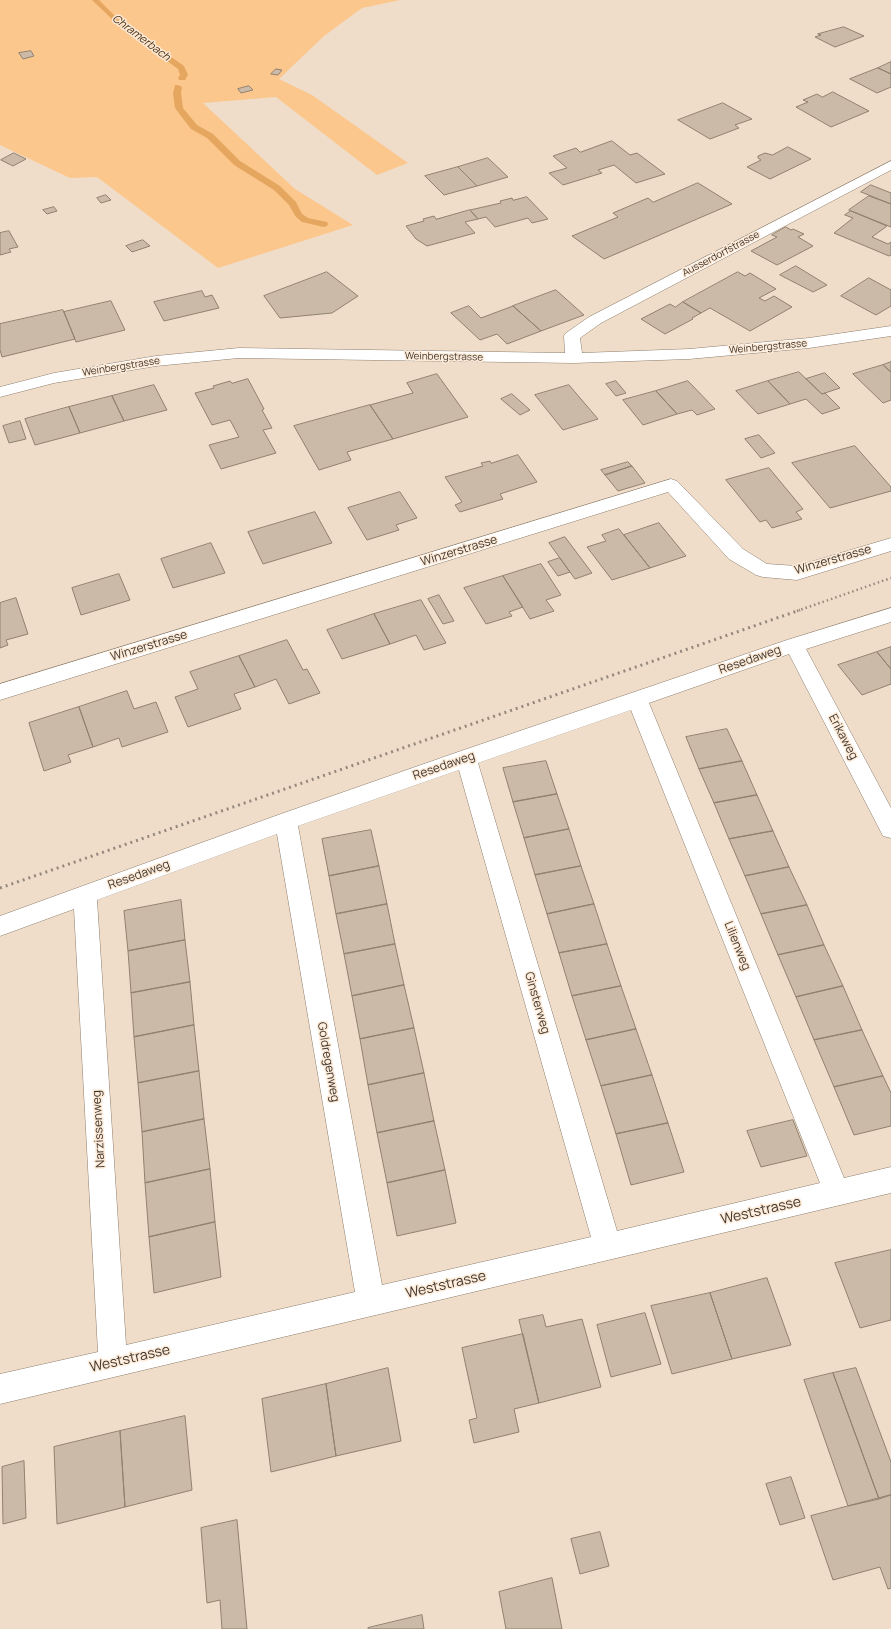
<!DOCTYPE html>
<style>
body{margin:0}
canvas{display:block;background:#efddca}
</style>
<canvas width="891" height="1629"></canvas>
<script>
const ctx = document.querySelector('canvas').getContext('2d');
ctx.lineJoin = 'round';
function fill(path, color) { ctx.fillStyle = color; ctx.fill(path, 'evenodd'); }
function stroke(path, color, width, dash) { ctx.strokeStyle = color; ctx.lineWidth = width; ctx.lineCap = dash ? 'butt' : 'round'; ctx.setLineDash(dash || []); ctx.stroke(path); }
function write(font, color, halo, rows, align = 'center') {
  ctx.font = font + ' Manrope,sans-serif'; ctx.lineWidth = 3; ctx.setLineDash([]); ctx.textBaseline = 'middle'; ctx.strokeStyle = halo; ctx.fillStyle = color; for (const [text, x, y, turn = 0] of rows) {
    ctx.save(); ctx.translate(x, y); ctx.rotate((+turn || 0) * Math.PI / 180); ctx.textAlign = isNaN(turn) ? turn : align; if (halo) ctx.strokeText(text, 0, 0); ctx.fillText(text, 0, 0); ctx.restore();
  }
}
const green = new Path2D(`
 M 0,0 L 400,0 L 362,8 L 324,36 L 279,79 L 312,95 L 408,163 L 377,175 L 276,97 L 203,103 L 295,189 L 353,225 L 218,268 L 97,177 L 70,178 L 0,145 Z`);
const stream = new Path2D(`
 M 92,0 L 99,0 L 120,21 L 184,66 L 188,75 L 185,80 L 179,80 L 178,78 L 180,75 L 178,69 L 116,23 Z
 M 175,85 L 178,85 L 182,87 L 181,93 L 183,108 L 197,125 L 213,134 L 240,161 L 280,186 L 296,202 L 302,214 L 308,218 L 327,222 L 328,224 L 327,226 L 324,227 L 302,222 L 296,217 L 289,205 L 274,190 L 234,165 L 207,138 L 191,129 L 175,108 L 173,93 Z`);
const building = new Path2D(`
 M 844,27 L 864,36 L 835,47 L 815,37 L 821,35 L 818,34 Z
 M 31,51 L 34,56 L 23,59 L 19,53 Z
 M 891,62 L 891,74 L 878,68 Z
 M 878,68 L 891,74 L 891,87 L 877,93 L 850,79 Z
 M 276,69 L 282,70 L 278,75 L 271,74 Z
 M 249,86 L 253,90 L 241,93 L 238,89 Z
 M 833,92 L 869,111 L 831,127 L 796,107 L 808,102 L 803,100 L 817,94 L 822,97 Z
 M 723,103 L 752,119 L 735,125 L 739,128 L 710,139 L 678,120 Z
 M 612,141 L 630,155 L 637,153 L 665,174 L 636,183 L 614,165 L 598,170 L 602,173 L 563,185 L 549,173 L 567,168 L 553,156 L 576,148 L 580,152 Z
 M 788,147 L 811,159 L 770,179 L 747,167 L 761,160 L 758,158 L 758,156 L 765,153 L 772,155 Z
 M 14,153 L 26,159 L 13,166 L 1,160 Z
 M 488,158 L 508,177 L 477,186 L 458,167 Z
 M 458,167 L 477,186 L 444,195 L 425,176 Z
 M 698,183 L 732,204 L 604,259 L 572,236 L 618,217 L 613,213 L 648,198 L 653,202 Z
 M 871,185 L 891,193 L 891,204 L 861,192 Z
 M 106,195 L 111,200 L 101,203 L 97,198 Z
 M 869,196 L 891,204 L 891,227 L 849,210 Z
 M 527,197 L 548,219 L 532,223 L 528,218 L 495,227 L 486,217 L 478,219 L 470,210 L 501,203 L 500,201 L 512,198 L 513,200 Z
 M 54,207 L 57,211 L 47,214 L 43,210 Z
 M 470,210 L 478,219 L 465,222 L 475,233 L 427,246 L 416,239 L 406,226 L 424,221 L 423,219 L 434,216 L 436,219 Z
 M 851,211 L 887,226 L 872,237 L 888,244 L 891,242 L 891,255 L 889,256 L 834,233 L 853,218 L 845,215 Z
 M 786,227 L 791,230 L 793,229 L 804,234 L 798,237 L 813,246 L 777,265 L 751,251 L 777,237 L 772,235 Z
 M 9,231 L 18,247 L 9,249 L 11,252 L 0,255 L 0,233 Z
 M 143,240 L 150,246 L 132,252 L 126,246 Z
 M 796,266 L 827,285 L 813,292 L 780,275 Z
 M 327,272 L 358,296 L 332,313 L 280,318 L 264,296 Z
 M 738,272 L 745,276 L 750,273 L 776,289 L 759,298 L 765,301 L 774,296 L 792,307 L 750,331 L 710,308 L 701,313 L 683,302 Z
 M 869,278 L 891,290 L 891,306 L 876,315 L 841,296 Z
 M 556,290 L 584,315 L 541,331 L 513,306 Z
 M 202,291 L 205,297 L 212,295 L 219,308 L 164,321 L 154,302 Z
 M 111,301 L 125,330 L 76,342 L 64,312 Z
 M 683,302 L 701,313 L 692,318 L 693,319 L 665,334 L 641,319 L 670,304 L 675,307 Z
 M 469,306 L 481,318 L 513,306 L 541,331 L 507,344 L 497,334 L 480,340 L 451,313 Z
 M 63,310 L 75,339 L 2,357 L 0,350 L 0,324 Z
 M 891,362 L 891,372 L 883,365 Z
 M 883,365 L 891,372 L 891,400 L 883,403 L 853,374 Z
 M 799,372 L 822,394 L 825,393 L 840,408 L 822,414 L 806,399 L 790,404 L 768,381 Z
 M 825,373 L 840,388 L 822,394 L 806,379 Z
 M 437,374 L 468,417 L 393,439 L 370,405 L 413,393 L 407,383 Z
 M 248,379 L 264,409 L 262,410 L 272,428 L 263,430 L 276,453 L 221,469 L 209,445 L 239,437 L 230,420 L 212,425 L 195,393 L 214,388 L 213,386 L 230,381 L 232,383 Z
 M 616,381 L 626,393 L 616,396 L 606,384 Z
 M 688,381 L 715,409 L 697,415 L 692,410 L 677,414 L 656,391 Z
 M 768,381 L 790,404 L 758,414 L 736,391 Z
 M 154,385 L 167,410 L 124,421 L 112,396 Z
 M 569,385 L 598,419 L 563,430 L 535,395 Z
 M 656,391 L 677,414 L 643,425 L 623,400 Z
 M 512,394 L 530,410 L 520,415 L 501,399 Z
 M 112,396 L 124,421 L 80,433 L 69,407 Z
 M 370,405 L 393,439 L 347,452 L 351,460 L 319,470 L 294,426 Z
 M 69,407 L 80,433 L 35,445 L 25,419 Z
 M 20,421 L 26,439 L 9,443 L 3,426 Z
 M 759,435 L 775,453 L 761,458 L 745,439 Z
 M 855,446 L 891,487 L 891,491 L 830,508 L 792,463 Z
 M 518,455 L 537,482 L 500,494 L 503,499 L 460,512 L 455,505 L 462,502 L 445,477 L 483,466 L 481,463 L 490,461 L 491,463 Z
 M 628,462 L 632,466 L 605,475 L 601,470 Z
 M 632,466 L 645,483 L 618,491 L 605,475 Z
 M 769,468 L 803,509 L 796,512 L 802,519 L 772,528 L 766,520 L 760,522 L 726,480 Z
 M 400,492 L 417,518 L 396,525 L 399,530 L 367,540 L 348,508 Z
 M 315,512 L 332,543 L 263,564 L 248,532 Z
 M 659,523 L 686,556 L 650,568 L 624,535 Z
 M 619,529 L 650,568 L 612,580 L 587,547 L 606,541 L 602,535 Z
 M 565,537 L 592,573 L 575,579 L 549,543 Z
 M 211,543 L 225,573 L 173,588 L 161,559 Z
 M 560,558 L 570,572 L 558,576 L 548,562 Z
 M 541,564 L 561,595 L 546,600 L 554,611 L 530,619 L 503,576 Z
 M 119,574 L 130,600 L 81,615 L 72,588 Z
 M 503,576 L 523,607 L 509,612 L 512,616 L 486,624 L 464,588 Z
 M 439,595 L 454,621 L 443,624 L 428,599 Z
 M 16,598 L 28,634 L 6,640 L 8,645 L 0,648 L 0,603 Z
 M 421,600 L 446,643 L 424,650 L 416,635 L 390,644 L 374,614 Z
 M 374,614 L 390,644 L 342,659 L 327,630 Z
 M 287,640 L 303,670 L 307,669 L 320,693 L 289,704 L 276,679 L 255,687 L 239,656 Z
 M 891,647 L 891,669 L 877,652 Z
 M 877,652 L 891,669 L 891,684 L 862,695 L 838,665 Z
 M 239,656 L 255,687 L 234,694 L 241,709 L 188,727 L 175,697 L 198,689 L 190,672 Z
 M 127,691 L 134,709 L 156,702 L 168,732 L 122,747 L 119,738 L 93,747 L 79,707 Z
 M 79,707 L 93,747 L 68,755 L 71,762 L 44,771 L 29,723 Z
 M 727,729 L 742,761 L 699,769 L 686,737 Z
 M 546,761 L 557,794 L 513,802 L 503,768 Z
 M 742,761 L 757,795 L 714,803 L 699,769 Z
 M 557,794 L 569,829 L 524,838 L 513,802 Z
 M 757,795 L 773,831 L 729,839 L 714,803 Z
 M 569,829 L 581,866 L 535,875 L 524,838 Z
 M 371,830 L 379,866 L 329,876 L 322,839 Z
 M 773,831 L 789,867 L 745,876 L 729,839 Z
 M 379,866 L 387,904 L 336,914 L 329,876 Z
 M 581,866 L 594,904 L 547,914 L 535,875 Z
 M 789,867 L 807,905 L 761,914 L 745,876 Z
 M 181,900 L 185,940 L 128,951 L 124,911 Z
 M 387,904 L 395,944 L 344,954 L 336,914 Z
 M 594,904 L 607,944 L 559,953 L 547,914 Z
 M 807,905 L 824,945 L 778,955 L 761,914 Z
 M 185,940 L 190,982 L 131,993 L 128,951 Z
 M 395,944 L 404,985 L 352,996 L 344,954 Z
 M 607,944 L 621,986 L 572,996 L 559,953 Z
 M 824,945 L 843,986 L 796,997 L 778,955 Z
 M 190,982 L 194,1025 L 134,1037 L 131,993 Z
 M 404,985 L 414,1028 L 360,1039 L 352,996 Z
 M 621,986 L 636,1029 L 586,1040 L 572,996 Z
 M 843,986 L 862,1030 L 814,1040 L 796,997 Z
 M 194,1025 L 199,1071 L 138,1083 L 134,1037 Z
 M 414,1028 L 424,1073 L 368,1085 L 360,1039 Z
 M 636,1029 L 652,1075 L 601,1086 L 586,1040 Z
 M 862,1030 L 883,1076 L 834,1087 L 814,1040 Z
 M 199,1071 L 204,1119 L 142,1132 L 138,1083 Z
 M 424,1073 L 434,1121 L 377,1133 L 368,1085 Z
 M 652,1075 L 668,1123 L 616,1134 L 601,1086 Z
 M 883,1076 L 891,1093 L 891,1126 L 854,1135 L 834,1087 Z
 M 204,1119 L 210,1169 L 145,1183 L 142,1132 Z
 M 793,1120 L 807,1156 L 761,1167 L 747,1131 Z
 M 434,1121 L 445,1170 L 387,1183 L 377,1133 Z
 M 668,1123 L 684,1172 L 631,1185 L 616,1134 Z
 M 210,1169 L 215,1222 L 149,1237 L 145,1183 Z
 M 445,1170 L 456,1223 L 397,1236 L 387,1183 Z
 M 215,1222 L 221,1277 L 154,1293 L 149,1237 Z
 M 891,1250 L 891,1320 L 860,1328 L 835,1263 Z
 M 767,1278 L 791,1345 L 732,1359 L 710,1293 Z
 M 710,1293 L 732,1359 L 672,1374 L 651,1306 Z
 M 645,1313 L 661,1364 L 611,1377 L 597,1325 Z
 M 543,1315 L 546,1327 L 582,1319 L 601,1387 L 539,1403 L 519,1320 Z
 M 523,1334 L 539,1403 L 514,1409 L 519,1432 L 474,1443 L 469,1420 L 477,1418 L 462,1348 Z
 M 388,1368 L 401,1441 L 336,1456 L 326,1384 Z
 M 856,1368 L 891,1462 L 891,1495 L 879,1499 L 833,1373 Z
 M 833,1373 L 879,1499 L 848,1506 L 804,1380 Z
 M 326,1384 L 336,1456 L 271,1472 L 262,1399 Z
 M 185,1416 L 192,1490 L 125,1507 L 120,1431 Z
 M 120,1431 L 125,1507 L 57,1524 L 54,1447 Z
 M 24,1461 L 26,1518 L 3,1524 L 2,1467 Z
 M 791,1477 L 805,1518 L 780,1525 L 766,1484 Z
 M 891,1495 L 891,1588 L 888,1589 L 880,1567 L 833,1580 L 811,1516 Z
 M 237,1520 L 247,1629 L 222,1629 L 220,1600 L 207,1603 L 201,1528 Z
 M 600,1532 L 609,1566 L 580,1574 L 571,1539 Z
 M 552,1578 L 562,1629 L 506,1629 L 499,1592 Z
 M 422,1615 L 424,1629 L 368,1629 L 368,1628 Z`);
const minor = new Path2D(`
 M 891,161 L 891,170 L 601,323 L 580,338 L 582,353 L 689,349 L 809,338 L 891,326 L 891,336 L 809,348 L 689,359 L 574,363 L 239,358 L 156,366 L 54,383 L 0,397 L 0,387 L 54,373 L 156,356 L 239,348 L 565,353 L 564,336 L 566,333 L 589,317 Z
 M 671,479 L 677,481 L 743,549 L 767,564 L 797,566 L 891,538 L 891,551 L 797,580 L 763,577 L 756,575 L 729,559 L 668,492 L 0,700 L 0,684 Z
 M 891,608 L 891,622 L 806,649 L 891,808 L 891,838 L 883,836 L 789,654 L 649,703 L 844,1178 L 891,1167 L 891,1193 L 0,1404 L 0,1374 L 98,1352 L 74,909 L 0,936 L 0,916 L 278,815 L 458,752 L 787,640 ZM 631,710 L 820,1183 L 617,1231 L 478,763 ZM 459,770 L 591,1237 L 382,1285 L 298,826 ZM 277,834 L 355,1292 L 126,1345 L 97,900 Z`);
const railFar1 = new Path2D(`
 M 797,611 L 891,578`);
const rail = new Path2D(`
 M 0,888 L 800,610`);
const farStreetnames = [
 ["Ausserdorfstrasse",721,254,-28],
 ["Weinbergstrasse",768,347,-5],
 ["Weinbergstrasse",444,357,1],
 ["Weinbergstrasse",121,367,-9]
];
const farWaternames = [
 ["Chramerbach",141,38,37]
];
const streetNames = [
 ["Winzerstrasse",459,551,-17],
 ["Winzerstrasse",833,560,-16],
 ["Winzerstrasse",149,646,-17],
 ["Resedaweg",750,660,-19],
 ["Erikaweg",843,737,62],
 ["Resedaweg",444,766,-19],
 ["Resedaweg",139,875,-20],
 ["Lilienweg",737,946,68],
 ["Ginsterweg",537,1003,74],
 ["Goldregenweg",328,1062,80],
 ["Narzissenweg",99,1129,-93]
];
const nearStreetnames = [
 ["Weststrasse",761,1211,-13],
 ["Weststrasse",446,1285,-13],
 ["Weststrasse",130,1359,-13]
];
fill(green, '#fbc78c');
fill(stream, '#e5a760');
fill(building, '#ccbaa8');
stroke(building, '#91816f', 1);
stroke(minor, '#8e7e6d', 1);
fill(minor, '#fff');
stroke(railFar1, '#95887c', 2.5, [1.5, 3]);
stroke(rail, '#95887c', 3, [2, 4]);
write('10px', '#3e3730', '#fdead7', farStreetnames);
write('italic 11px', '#4e3416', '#fdead7', farWaternames);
write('12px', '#3e3730', '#fdead7', streetNames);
write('14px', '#3e3730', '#fdead7', nearStreetnames);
</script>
